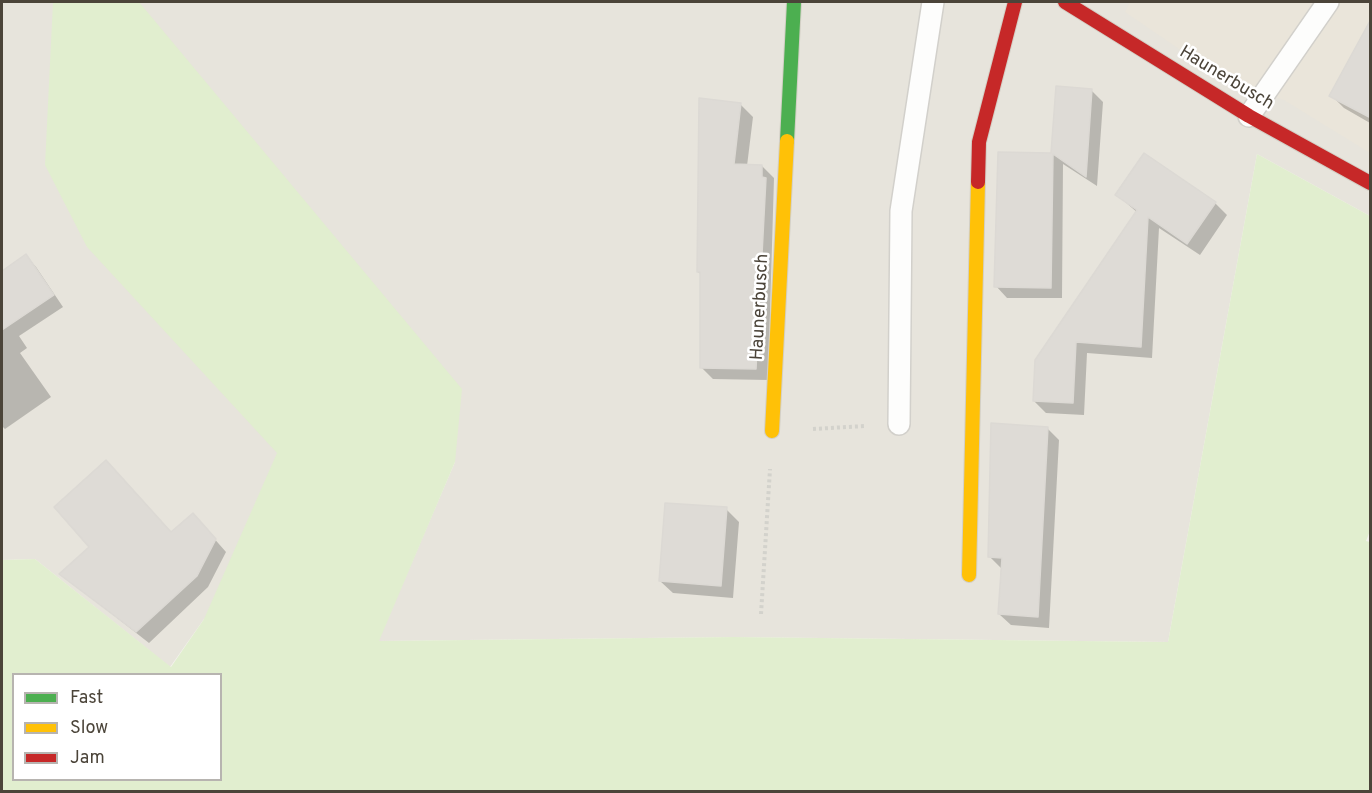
<!DOCTYPE html>
<style>
body{margin:0}
#map{position:relative;width:1372px;height:793px;overflow:hidden;background:#f4f2ee;font-family:Overpass,sans-serif}
canvas{display:block}
.frame{position:absolute;inset:0;border:3px solid #4b4439;pointer-events:none}
.legend{position:absolute;left:12px;top:673px;width:210px;height:108px;box-sizing:border-box;background:#fff;border:2px solid #b7b4b0;margin:0;padding:8px 10px;list-style:none;font-size:18px;color:#4b4439}
.legend li{display:flex;align-items:center;gap:12px;height:30px}
.legend b{width:30px;border:2px solid #b7b4b0}
</style>
<div id="map">
<canvas width="1372" height="793"></canvas>
<div class="frame"></div>
<ul class="legend">
<li><b style="height:8px;background:#4caf50"></b>Fast</li>
<li><b style="height:8px;background:#ffc107"></b>Slow</li>
<li><b style="height:8px;background:#c62828"></b>Jam</li>
</ul>
</div>
<script>
const ctx = document.querySelector('canvas').getContext('2d');
ctx.lineJoin = 'round';
function fill(path, color) { ctx.fillStyle = color; ctx.fill(path, 'evenodd'); }
function stroke(path, color, width, dash) { ctx.strokeStyle = color; ctx.lineWidth = width; ctx.lineCap = dash ? 'butt' : 'round'; ctx.setLineDash(dash || []); ctx.stroke(path); }
function write(font, color, halo, rows, align = 'center') {
  ctx.font = font + ' Overpass,sans-serif'; ctx.lineWidth = 5; ctx.setLineDash([]); ctx.textBaseline = 'middle'; ctx.strokeStyle = halo; ctx.fillStyle = color; for (const [text, x, y, turn = 0] of rows) {
    ctx.save(); ctx.translate(x, y); ctx.rotate((+turn || 0) * Math.PI / 180); ctx.textAlign = isNaN(turn) ? turn : align; if (halo) ctx.strokeText(text, 0, 0); ctx.fillText(text, 0, 0); ctx.restore();
  }
}
const residential = new Path2D(`
 M 2,2 L 1370,2 L 1370,216 L 1257,154 L 1168,642 L 734,637 L 378,641 L 455,462 L 204,619 L 170,667 L 35,559 L 2,560 Z`);
const education = new Path2D(`
 M 1130,2 L 1370,2 L 1370,153 L 1284,100 L 1223,79 L 1125,12 Z`);
const green = new Path2D(`
 M 53,2 L 139,2 L 462,389 L 455,462 L 379,641 L 734,637 L 1168,642 L 1257,154 L 1370,216 L 1370,531 L 1366,541 L 1370,542 L 1370,791 L 2,791 L 2,560 L 35,559 L 171,667 L 204,619 L 277,453 L 87,247 L 45,165 ZM 14,674 L 220,674 L 220,780 L 14,780 Z`);
const shadow = new Path2D(`
 M 1370,51 L 1370,123 L 1344,108 L 1331,95 Z
 M 1091,90 L 1103,102 L 1097,186 L 1063,164 L 1062,298 L 1007,298 L 996,286 L 1053,154 Z
 M 741,105 L 753,117 L 747,166 L 762,166 L 774,178 L 768,380 L 713,379 L 701,367 L 702,275 L 698,272 Z
 M 1117,195 L 1215,203 L 1227,215 L 1200,255 L 1159,228 L 1152,358 L 1087,353 L 1084,415 L 1046,413 L 1034,401 L 1138,213 Z
 M 26,256 L 36,267 L 63,307 L 19,336 L 27,348 L 20,353 L 51,397 L 5,429 L 2,426 L 2,273 Z
 M 1047,428 L 1059,440 L 1049,628 L 1011,625 L 999,614 L 1001,568 L 990,557 Z
 M 726,509 L 739,522 L 733,598 L 673,593 L 660,581 Z
 M 204,527 L 226,552 L 208,587 L 149,643 L 61,574 Z`);
const building = new Path2D(`
 M 1371,19 L 1371,118 L 1329,96 Z
 M 1056,86 L 1092,89 L 1086,177 L 1053,154 L 1051,288 L 994,287 L 998,152 L 1051,153 Z
 M 699,98 L 741,103 L 734,164 L 762,165 L 762,177 L 766,178 L 756,369 L 700,368 L 700,272 L 697,272 Z
 M 1144,153 L 1216,202 L 1187,244 L 1148,217 L 1141,347 L 1076,342 L 1073,403 L 1033,401 L 1035,360 L 1137,210 L 1115,195 Z
 M 26,254 L 54,295 L 2,330 L 2,271 Z
 M 991,423 L 1048,427 L 1038,617 L 998,614 L 1002,558 L 988,557 Z
 M 106,460 L 171,532 L 193,513 L 216,539 L 197,576 L 136,632 L 59,574 L 89,547 L 54,507 Z
 M 665,503 L 727,507 L 721,586 L 659,581 Z`);
const path = new Path2D(`
 M 813,429 L 865,426
 M 761,614 L 770,469`);
const lane = new Path2D(`
 M 1249,116 L 1328,2
 M 899,424 L 901,211 L 933,2`);
const fast = new Path2D(`
 M 787,141 L 794,2`);
const slow = new Path2D(`
 M 772,431 L 787,141
 M 969,575 L 978,182`);
const jam = new Path2D(`
 M 1065,2 L 1249,116 L 1370,183
 M 978,182 L 979,142 L 1015,2`);
const streetNames = [
 ["Haunerbusch",1226,79,31],
 ["Haunerbusch",761,307,-87]
];
fill(residential, '#e7e4dc');
fill(education, '#eae5da');
fill(green, '#e1eecf');
fill(shadow, '#0003');
fill(building, '#dedbd6');
stroke(building, '#dcd9d4', 1.5);
stroke(lane, '#d2d0cb', 24);
stroke(fast, '#d3cfc5', 16);
stroke(slow, '#d3cfc5', 16);
stroke(jam, '#d3cfc5', 16);
stroke(path, '#d3d2cc', 4, [3, 3]);
stroke(lane, '#fdfdfc', 21);
stroke(fast, '#4caf50', 14);
stroke(slow, '#ffc107', 14);
stroke(jam, '#c62828', 14);
write('18px', '#4b4439', '#fff', streetNames);
</script>
